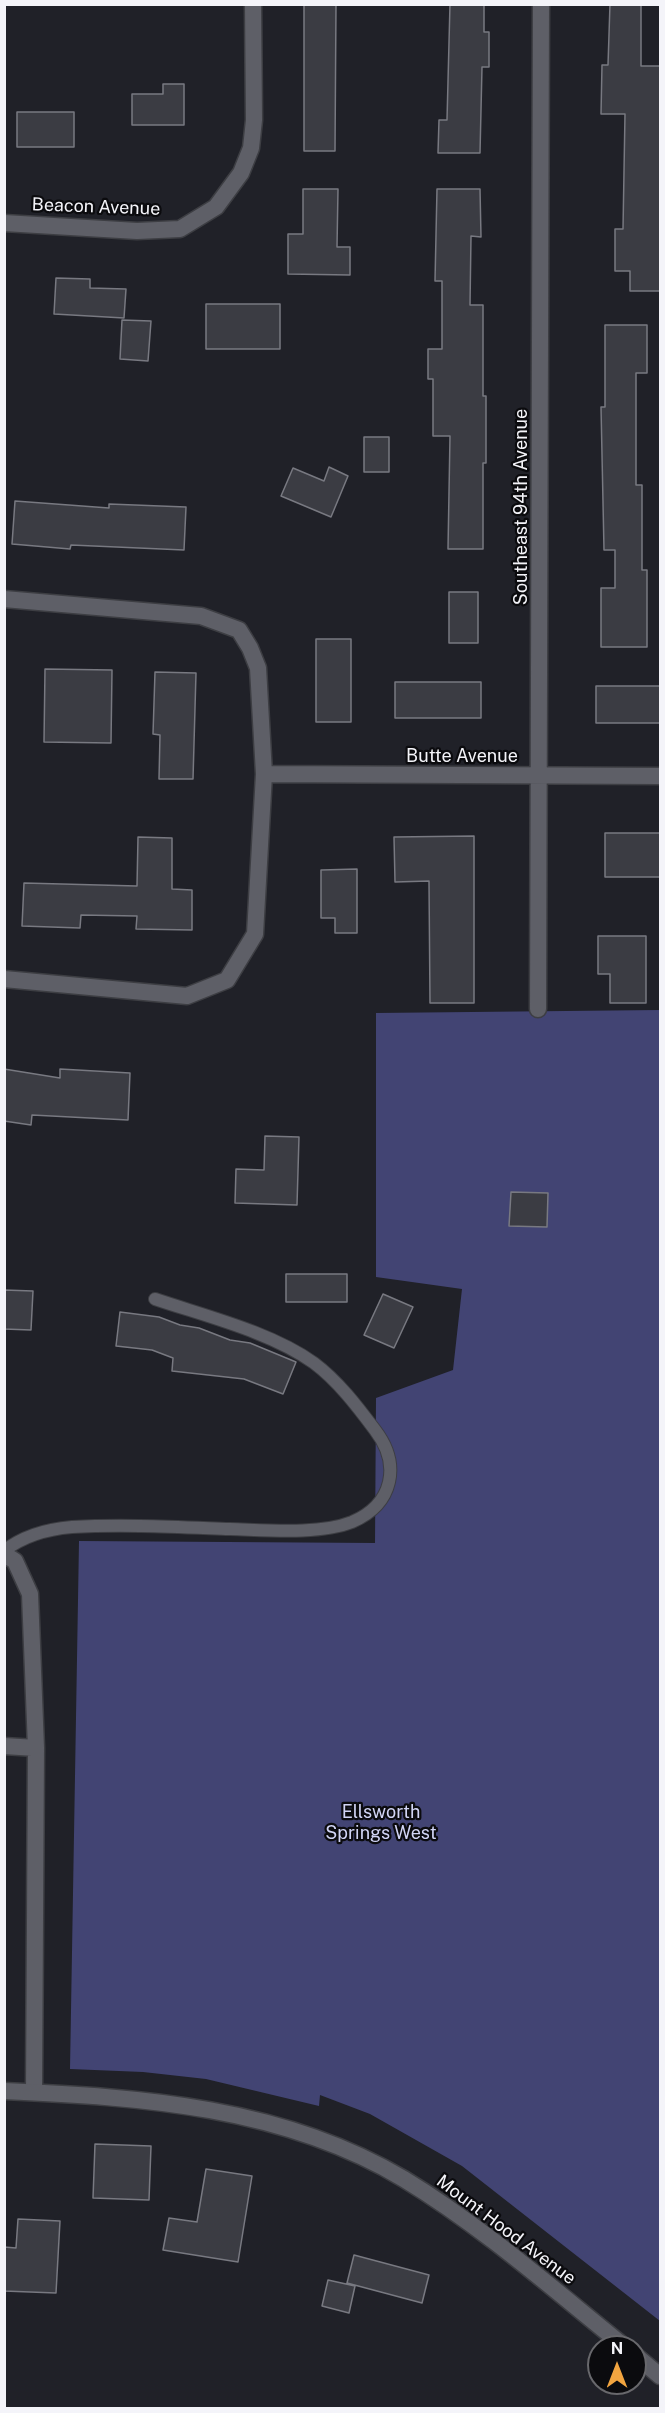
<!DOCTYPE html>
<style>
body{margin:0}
#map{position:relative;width:665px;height:2413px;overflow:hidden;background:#202128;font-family:"Public Sans",sans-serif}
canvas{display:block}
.frame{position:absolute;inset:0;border:6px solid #f4f4f9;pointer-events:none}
.north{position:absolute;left:587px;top:2335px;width:60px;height:60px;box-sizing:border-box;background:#0b0b0e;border:2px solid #68686c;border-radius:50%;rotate:0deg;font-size:16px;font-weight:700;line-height:24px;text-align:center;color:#f4f4f9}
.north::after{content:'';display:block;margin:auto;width:21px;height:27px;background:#f2a540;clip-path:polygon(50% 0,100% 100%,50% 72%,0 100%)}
</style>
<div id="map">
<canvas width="665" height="2413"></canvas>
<div class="frame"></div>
<div class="north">N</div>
</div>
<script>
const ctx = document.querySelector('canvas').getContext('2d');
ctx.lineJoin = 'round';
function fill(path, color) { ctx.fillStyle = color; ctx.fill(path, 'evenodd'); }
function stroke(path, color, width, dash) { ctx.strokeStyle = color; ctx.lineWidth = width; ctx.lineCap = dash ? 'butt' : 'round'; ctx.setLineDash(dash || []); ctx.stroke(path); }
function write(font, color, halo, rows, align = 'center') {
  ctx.font = font + ' "Public Sans",sans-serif'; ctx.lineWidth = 4.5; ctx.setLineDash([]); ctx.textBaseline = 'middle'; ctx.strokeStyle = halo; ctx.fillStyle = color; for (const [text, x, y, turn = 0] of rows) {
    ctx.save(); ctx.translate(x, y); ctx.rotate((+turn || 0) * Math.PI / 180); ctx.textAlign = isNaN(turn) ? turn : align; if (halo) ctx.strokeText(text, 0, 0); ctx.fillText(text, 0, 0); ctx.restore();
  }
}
const forest = new Path2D(`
 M 660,1010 L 660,2321 L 462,2166 L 370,2114 L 320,2095 L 319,2106 L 206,2079 L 143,2072 L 70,2069 L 79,1541 L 375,1543 L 376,1398 L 453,1370 L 462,1289 L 376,1277 L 376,1013 Z`);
const building = new Path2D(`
 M 304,4 L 336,4 L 335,151 L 304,151 Z
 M 450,4 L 484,4 L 484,32 L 489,32 L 489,67 L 482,67 L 480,153 L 438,153 L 439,120 L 447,120 Z
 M 610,4 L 641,4 L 641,66 L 660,66 L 660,291 L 630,291 L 630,271 L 615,271 L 615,229 L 623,229 L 625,114 L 601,114 L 602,65 L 608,65 Z
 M 163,84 L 184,84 L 184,125 L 132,125 L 132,94 L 163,94 Z
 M 17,112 L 74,112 L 74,147 L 17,147 Z
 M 303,189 L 338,189 L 337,247 L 350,247 L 350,275 L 288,274 L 288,234 L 303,234 Z
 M 437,189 L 480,189 L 481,237 L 471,236 L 470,305 L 483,305 L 483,396 L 486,396 L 486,463 L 483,463 L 483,549 L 448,549 L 450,436 L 433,436 L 433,379 L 428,379 L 428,349 L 442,349 L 442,281 L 435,281 Z
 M 56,278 L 90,279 L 90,288 L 126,289 L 124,318 L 54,314 Z
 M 206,304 L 280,304 L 280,349 L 206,349 Z
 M 122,320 L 151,321 L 148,361 L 120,359 Z
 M 605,325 L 647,325 L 647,373 L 636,373 L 636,485 L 642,485 L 642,570 L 647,570 L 647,647 L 601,647 L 601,588 L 615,588 L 615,550 L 604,550 L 601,407 L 605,407 Z
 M 364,437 L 389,437 L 389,472 L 364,472 Z
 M 329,467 L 348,476 L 331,517 L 281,496 L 293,468 L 324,481 Z
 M 15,501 L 109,508 L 109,504 L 186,507 L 184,550 L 71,545 L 70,549 L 12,544 Z
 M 449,592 L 478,592 L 478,643 L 449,643 Z
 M 316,639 L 351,639 L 351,722 L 316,722 Z
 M 45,669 L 112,670 L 111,743 L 44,742 Z
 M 155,672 L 196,673 L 193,779 L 159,779 L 160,735 L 153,734 Z
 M 395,682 L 481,682 L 481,718 L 395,718 Z
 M 596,686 L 660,686 L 660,723 L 596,723 Z
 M 605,833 L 660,833 L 660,877 L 605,877 Z
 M 474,836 L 474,1003 L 430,1003 L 429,881 L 395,882 L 394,837 Z
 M 138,837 L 172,838 L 172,889 L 192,890 L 192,930 L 136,929 L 137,916 L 81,915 L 80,928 L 22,926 L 24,883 L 137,886 Z
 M 357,869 L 357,933 L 335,933 L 335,918 L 321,918 L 321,870 Z
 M 598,936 L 646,936 L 646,1003 L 610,1003 L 610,974 L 598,974 Z
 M 4,1069 L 60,1078 L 60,1069 L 130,1073 L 128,1120 L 32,1115 L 31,1125 L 4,1121 Z
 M 265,1136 L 299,1137 L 297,1205 L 235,1203 L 236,1169 L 264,1170 Z
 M 511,1192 L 548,1193 L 547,1227 L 509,1226 Z
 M 286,1274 L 347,1274 L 347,1302 L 286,1302 Z
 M 4,1290 L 33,1291 L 31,1330 L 4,1329 Z
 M 383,1294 L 413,1307 L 394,1348 L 364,1335 Z
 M 120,1312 L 159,1317 L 180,1325 L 199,1328 L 230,1340 L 250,1343 L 296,1362 L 283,1394 L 244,1379 L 172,1371 L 173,1358 L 152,1350 L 116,1346 Z
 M 95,2144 L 151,2146 L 149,2200 L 93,2198 Z
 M 206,2169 L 252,2176 L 238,2262 L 163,2250 L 169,2218 L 197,2222 Z
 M 18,2219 L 60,2221 L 56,2293 L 4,2291 L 4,2247 L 16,2248 Z
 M 354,2255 L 429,2275 L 422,2303 L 347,2283 Z
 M 328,2280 L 355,2286 L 349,2313 L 322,2306 Z`);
const service = new Path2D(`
 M 4,1551 C 23,1536 48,1529 72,1527 C 124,1524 178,1527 230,1529 C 266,1530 319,1535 352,1522 C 394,1504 401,1464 375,1430 C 357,1406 338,1381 314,1363 C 271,1332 205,1316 155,1299`);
const minor = new Path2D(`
 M 4,223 L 137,231 L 180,229 L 216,207 L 241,173 L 251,148 L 254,120 L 253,4
 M 4,599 L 201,616 L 239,630 L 250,648 L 258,668 L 264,774 L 255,934 L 227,980 L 187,996 L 4,979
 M 264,774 L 660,776
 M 538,1009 L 541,4
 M 4,1554 L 15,1561 L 30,1594 L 36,1748 L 34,2092
 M 4,1746 L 36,1748`);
const tertiary = new Path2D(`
 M 4,2091 C 142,2097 283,2107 404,2179 C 483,2227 553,2289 625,2347
 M 635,2355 L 660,2376`);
const streetNames = [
 ["Beacon Avenue",96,207,2],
 ["Southeast 94th Avenue",521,507,-90],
 ["Butte Avenue",462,756],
 ["Mount Hood Avenue",506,2230,37]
];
const parkNames = [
 ["Ellsworth",381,1812],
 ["Springs West",381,1833]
];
fill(forest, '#424473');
fill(building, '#3b3c43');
stroke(building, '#787981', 1.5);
stroke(service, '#3d3e43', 14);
stroke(minor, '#3d3e43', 19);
stroke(tertiary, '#3d3e43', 19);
stroke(service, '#5e5f67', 12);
stroke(minor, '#5e5f67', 16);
stroke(tertiary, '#5e5f67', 16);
write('18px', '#f4f4f9', '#0b0b0e', streetNames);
write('18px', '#d2d5f5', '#0b0b0e', parkNames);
</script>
